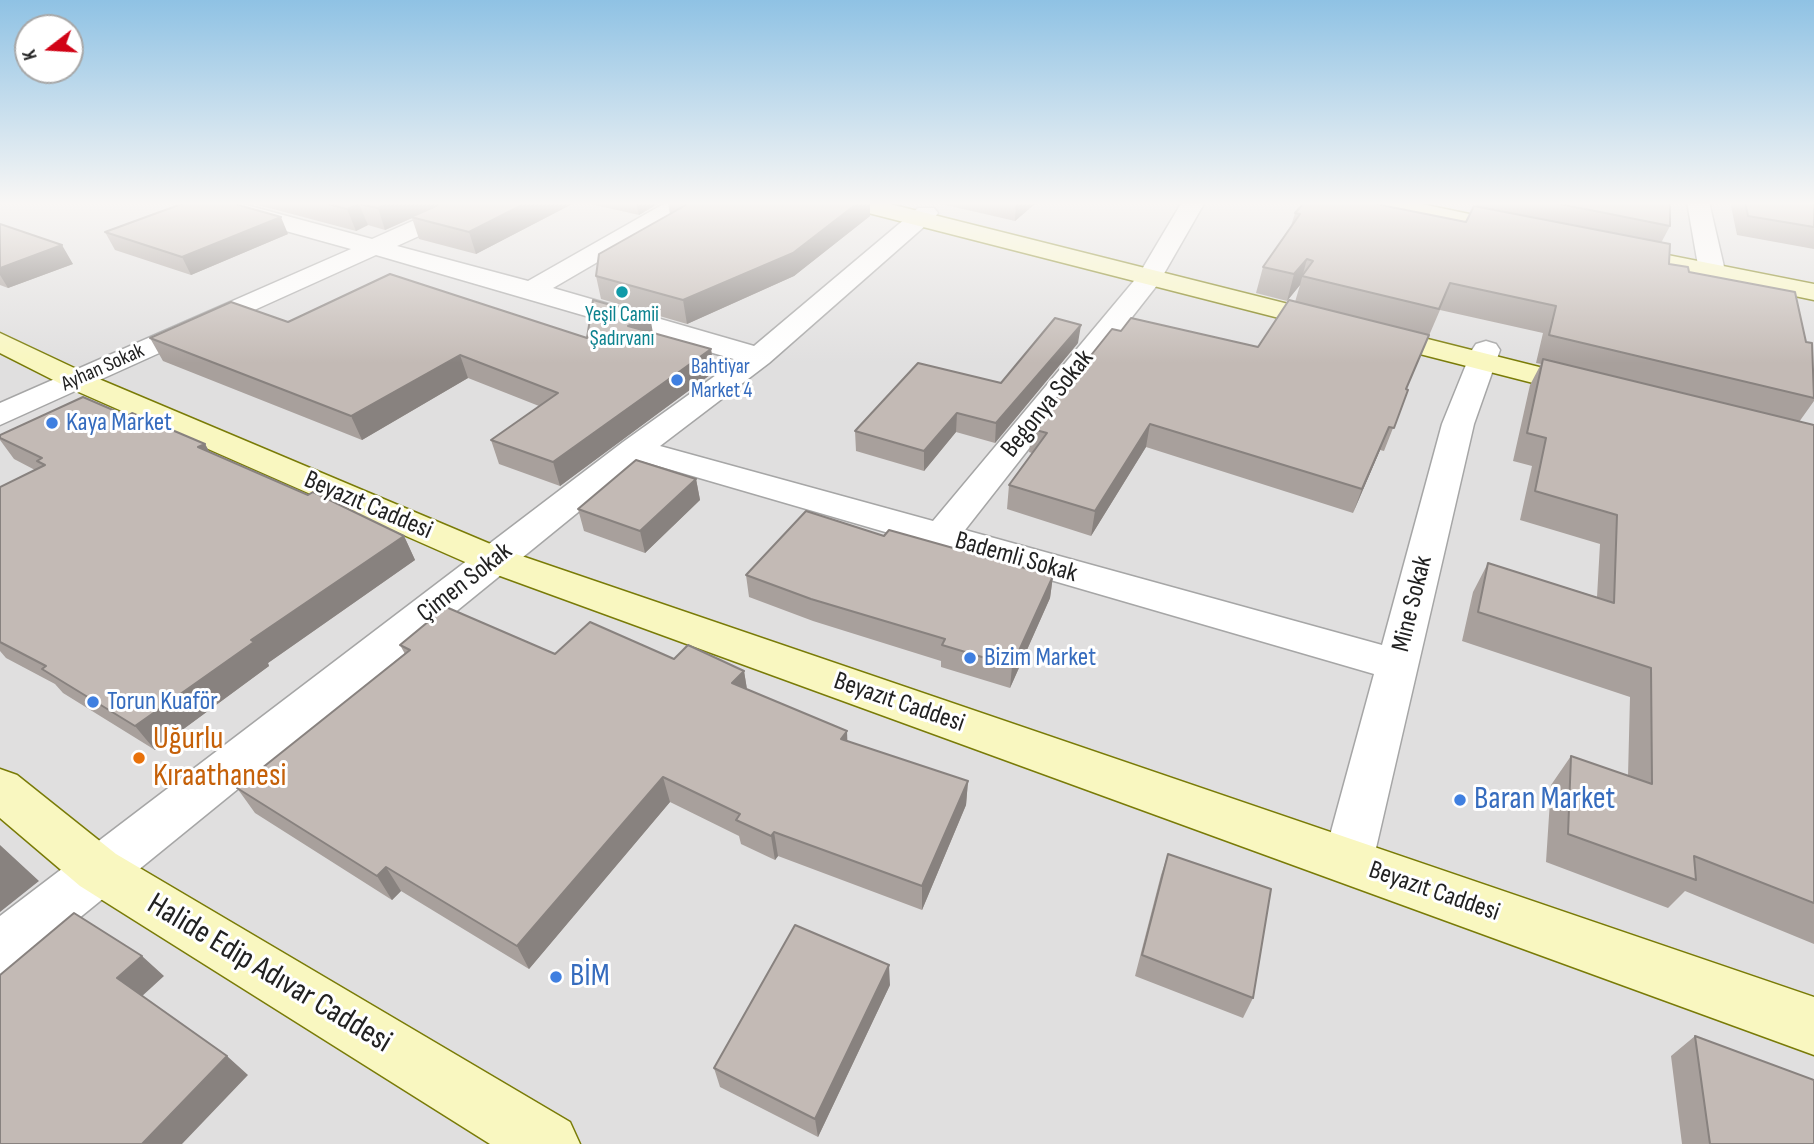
<!DOCTYPE html>
<meta charset="utf-8">
<style>
body{margin:0}
#map{position:relative;width:1814px;height:1144px;overflow:hidden;background:#f2eee9;font-family:"Sofia Sans Condensed",sans-serif}
canvas{display:block}
.north{position:absolute;left:14px;top:14px;width:70px;height:70px;box-sizing:border-box;background:#fff;border:2px solid #a7a7a7;border-radius:50%;rotate:253deg;font-size:19px;font-weight:700;line-height:28px;text-align:center;color:#222}
.north::after{content:'';display:block;margin:auto;width:24px;height:32px;background:#d10316;clip-path:polygon(50% 0,100% 100%,50% 72%,0 100%)}
</style>
<div id="map">
<canvas width="1814" height="1144"></canvas>
<div class="north">K</div>
</div>
<script>
const ctx = document.querySelector('canvas').getContext('2d');
ctx.lineJoin = 'round';
function fill(path, color) { ctx.fillStyle = color; ctx.fill(path, 'evenodd'); }
function stroke(path, color, width, dash) { ctx.strokeStyle = color; ctx.lineWidth = width; ctx.lineCap = dash ? 'butt' : 'round'; ctx.setLineDash(dash || []); ctx.stroke(path); }
function write(font, color, halo, rows, align = 'center') {
  ctx.font = font + ' "Sofia Sans Condensed",sans-serif'; ctx.lineWidth = 6; ctx.setLineDash([]); ctx.textBaseline = 'middle'; ctx.strokeStyle = halo; ctx.fillStyle = color; for (const [text, x, y, turn = 0] of rows) {
    ctx.save(); ctx.translate(x, y); ctx.rotate((+turn || 0) * Math.PI / 180); ctx.textAlign = isNaN(turn) ? turn : align; if (halo) ctx.strokeText(text, 0, 0); ctx.fillText(text, 0, 0); ctx.restore();
  }
}
const residential = new Path2D(`
 M 0,202 L 1814,202 L 1814,1144 L 0,1144 Z`);
const street = new Path2D(`
 M 196,202 L 235,202 L 372,239 L 455,202 L 486,202 L 483,207 L 397,246 L 528,281 L 667,202 L 695,202 L 692,207 L 553,288 L 754,346 L 918,208 L 934,208 L 938,213 L 934,218 L 769,363 L 660,446 L 933,521 L 1138,276 L 1182,202 L 1205,202 L 1158,284 L 965,530 L 1382,645 L 1442,424 L 1472,350 L 1476,344 L 1486,341 L 1496,344 L 1500,350 L 1474,424 L 1373,861 L 1366,877 L 1348,884 L 1330,877 L 1323,861 L 1374,674 L 641,461 L 19,967 L 0,975 L 0,916 L 623,442 L 737,360 L 376,255 L 0,425 L 0,403 L 351,249 L 199,207 Z
 M 1687,202 L 1709,202 L 1725,271 L 1721,276 L 1712,279 L 1703,276 L 1699,271 Z`);
const secondary = new Path2D(`
 M 842,202 L 882,202 L 1595,381 L 1599,387 L 1595,393 L 1584,396 L 845,207 Z
 M 1366,202 L 1412,202 L 1517,224 L 1525,226 L 1529,231 L 1525,236 L 1517,238 L 1377,209 L 1369,207 Z
 M 1617,245 L 1814,284 L 1814,300 L 1608,257 L 1605,252 L 1608,247 Z
 M 0,333 L 87,374 L 507,551 L 1814,997 L 1814,1055 L 481,569 L 65,386 L 0,353 Z
 M 0,769 L 17,775 L 116,854 L 570,1122 L 580,1144 L 490,1144 L 80,886 L 0,818 Z`);
const wall = new Path2D(`
 M 247,202 L 576,202 L 476,254 L 419,239 L 412,218 L 385,230 L 368,225 L 356,231 Z
 M 582,202 L 661,202 L 639,215 Z
 M 668,202 L 870,202 L 870,216 L 794,276 L 687,324 L 601,299 L 596,276 L 670,214 Z
 M 933,202 L 1037,202 L 1015,221 Z
 M 1478,202 L 1670,202 L 1670,226 L 1661,243 L 1669,264 L 1689,272 L 1806,342 L 1814,371 L 1814,401 L 1799,422 L 1814,425 L 1814,944 L 1685,891 L 1668,908 L 1546,862 L 1551,785 L 1571,756 L 1628,776 L 1630,697 L 1462,641 L 1473,592 L 1488,563 L 1597,597 L 1600,544 L 1520,520 L 1532,466 L 1513,461 L 1530,385 L 1541,364 L 1536,363 L 1543,333 L 1440,310 L 1406,389 L 1408,390 L 1384,451 L 1380,450 L 1353,513 L 1146,447 L 1091,536 L 1007,509 L 1009,485 L 1032,453 L 1029,452 L 1032,429 L 1121,331 L 1258,347 L 1295,302 L 1300,285 L 1287,301 L 1256,293 L 1263,267 L 1291,226 L 1295,213 L 1466,222 Z
 M 1733,202 L 1814,202 L 1814,249 L 1737,235 L 1731,206 Z
 M 0,224 L 73,264 L 8,288 L 0,285 Z
 M 105,232 L 288,234 L 191,275 L 115,250 Z
 M 288,322 L 587,338 L 653,333 L 711,349 L 714,372 L 560,486 L 499,464 L 491,440 L 539,406 L 468,378 L 362,440 L 163,361 L 150,338 Z
 M 1078,343 L 995,443 L 956,432 L 924,471 L 856,451 L 855,431 L 1001,383 Z
 M 127,416 L 205,444 L 209,452 L 404,536 L 415,560 L 268,663 L 269,666 L 155,750 L 63,693 L 55,684 L 6,658 L 0,651 L 0,487 L 35,470 L 14,459 L 0,440 L 0,435 Z
 M 696,479 L 700,500 L 645,553 L 584,531 L 578,509 Z
 M 884,536 L 1053,576 L 1050,598 L 1010,688 L 941,667 L 941,661 L 813,621 L 749,597 L 746,575 Z
 M 400,645 L 555,654 L 674,659 L 744,671 L 747,689 L 847,731 L 847,741 L 968,781 L 966,805 L 922,910 L 778,856 L 775,860 L 741,844 L 739,836 L 670,802 L 529,969 L 401,891 L 392,900 L 255,813 L 237,788 L 405,654 Z
 M 1168,854 L 1253,998 L 1243,1018 L 1135,976 L 1161,875 Z
 M 890,985 L 818,1137 L 720,1087 L 714,1068 Z
 M 1695,1036 L 1814,1144 L 1682,1144 L 1671,1056 Z`);
const shadedWall = new Path2D(`
 M 391,202 L 447,202 L 411,217 L 412,218 L 385,230 L 378,208 Z
 M 528,202 L 576,202 L 476,254 L 469,232 Z
 M 636,202 L 661,202 L 639,215 Z
 M 859,202 L 870,202 L 870,216 L 794,276 L 687,324 L 683,300 Z
 M 1016,202 L 1037,202 L 1015,221 Z
 M 359,204 L 368,225 L 356,231 L 347,209 Z
 M 281,217 L 288,234 L 191,275 L 182,257 Z
 M 62,245 L 73,264 L 8,288 L 0,275 L 0,268 Z
 M 1307,259 L 1300,285 L 1287,301 L 1294,274 Z
 M 650,316 L 654,339 L 628,326 Z
 M 1081,325 L 1078,343 L 995,443 L 996,423 Z
 M 711,349 L 714,372 L 560,486 L 553,462 Z
 M 460,355 L 468,378 L 362,440 L 351,416 Z
 M 957,413 L 956,432 L 924,471 L 924,451 Z
 M 1150,424 L 1146,447 L 1091,536 L 1095,511 Z
 M 1389,427 L 1380,450 L 1353,513 L 1362,489 Z
 M 205,444 L 218,467 L 198,447 Z
 M 696,479 L 700,500 L 645,553 L 640,531 Z
 M 404,536 L 415,560 L 268,663 L 269,666 L 155,750 L 135,726 L 251,640 Z
 M 1053,576 L 1050,598 L 1010,688 L 1012,666 Z
 M 744,671 L 748,696 L 732,683 Z
 M 847,731 L 848,756 L 841,739 Z
 M 663,777 L 670,802 L 529,969 L 517,946 Z
 M 968,781 L 966,805 L 922,910 L 922,886 Z
 M 774,832 L 778,856 L 775,860 L 771,836 Z
 M 0,845 L 39,881 L 0,912 Z
 M 386,867 L 401,891 L 392,900 L 377,876 Z
 M 142,956 L 164,976 L 140,998 L 117,978 Z
 M 889,965 L 890,985 L 818,1137 L 815,1119 Z
 M 227,1056 L 248,1075 L 182,1144 L 142,1144 Z`);
const building = new Path2D(`
 M 187,202 L 228,202 L 281,217 L 182,257 L 105,232 Z
 M 321,202 L 391,202 L 378,208 L 359,204 L 347,209 Z
 M 445,202 L 528,202 L 469,232 L 411,217 Z
 M 677,202 L 859,202 L 793,253 L 683,300 L 596,276 L 599,254 L 686,205 Z
 M 1305,202 L 1366,202 L 1466,222 L 1474,206 L 1670,244 L 1669,264 L 1688,267 L 1689,272 L 1795,292 L 1806,342 L 1812,343 L 1814,398 L 1549,335 L 1556,306 L 1450,283 L 1439,309 L 1302,276 L 1313,261 L 1307,259 L 1294,274 L 1263,267 L 1300,214 L 1295,213 Z
 M 1550,202 L 1670,202 L 1670,226 Z
 M 1745,202 L 1807,202 L 1814,204 L 1814,227 L 1748,216 Z
 M 0,224 L 62,245 L 0,268 Z
 M 390,274 L 587,338 L 593,300 L 650,316 L 628,326 L 711,349 L 553,462 L 491,440 L 558,393 L 460,355 L 351,416 L 150,338 L 231,302 L 288,322 Z
 M 1289,300 L 1429,335 L 1406,389 L 1408,390 L 1394,428 L 1389,427 L 1362,489 L 1150,424 L 1095,511 L 1009,485 L 1047,433 L 1032,429 L 1112,329 L 1121,331 L 1131,318 L 1258,347 Z
 M 1055,318 L 1081,325 L 996,423 L 957,413 L 924,451 L 855,431 L 918,363 L 1001,383 Z
 M 1543,359 L 1814,425 L 1814,903 L 1694,856 L 1696,880 L 1568,834 L 1571,756 L 1652,784 L 1651,668 L 1478,612 L 1488,563 L 1614,603 L 1617,515 L 1535,491 L 1546,438 L 1527,433 Z
 M 83,397 L 127,416 L 132,413 L 205,444 L 198,447 L 308,495 L 313,492 L 404,536 L 251,640 L 254,642 L 135,726 L 42,669 L 46,666 L 0,642 L 0,487 L 45,465 L 37,461 L 42,458 L 0,438 L 0,435 Z
 M 636,460 L 696,479 L 640,531 L 578,509 Z
 M 806,511 L 884,536 L 889,530 L 1053,576 L 1012,666 L 942,645 L 945,639 L 811,599 L 746,575 Z
 M 446,607 L 555,654 L 590,622 L 674,659 L 688,645 L 744,671 L 732,683 L 847,731 L 841,739 L 968,781 L 922,886 L 774,832 L 771,836 L 736,820 L 740,814 L 663,777 L 517,946 L 386,867 L 377,876 L 237,788 L 410,650 L 400,645 Z
 M 1168,854 L 1271,889 L 1253,998 L 1142,955 Z
 M 74,913 L 142,956 L 117,978 L 227,1056 L 142,1144 L 0,1144 L 0,975 Z
 M 795,925 L 889,965 L 815,1119 L 714,1068 Z
 M 1695,1036 L 1814,1080 L 1814,1144 L 1710,1144 Z`);
const markers = [
 [622,292,7,"#0f9aa8"],
 [677,380,7,"#3f7fe0"],
 [52,423,7,"#3f7fe0"],
 [970,658,7,"#3f7fe0"],
 [93,702,7,"#3f7fe0"],
 [139,758,7,"#e8710a"],
 [1460,800,7,"#3f7fe0"],
 [556,977,7,"#3f7fe0"]
];
const farCulturenames = [
 ["Yeşil Camii",622,316],
 ["Şadırvanı",622,340]
];
const farStreetnames = [
 ["Ayhan Sokak",103,368,-24]
];
const farShopnames = [
 ["Bahtiyar",691,368],
 ["Market 4",691,392]
];
const streetNames = [
 ["Begonya Sokak",1048,404,-51],
 ["Beyazıt Caddesi",368,506,23],
 ["Bademli Sokak",1016,558,16],
 ["Çimen Sokak",465,583,-38],
 ["Mine Sokak",1413,604,-76],
 ["Beyazıt Caddesi",899,703,19],
 ["Beyazıt Caddesi",1434,892,19]
];
const shopNames = [
 ["Kaya Market",66,423],
 ["Bizim Market",984,658],
 ["Torun Kuaför",107,702]
];
const nearFoodnames = [
 ["Uğurlu",153,740],
 ["Kıraathanesi",153,777]
];
const nearShopnames = [
 ["Baran Market",1474,800],
 ["BİM",570,977]
];
const nearStreetnames = [
 ["Halide Edip Adıvar Caddesi",269,974,31]
];
fill(residential, '#e0dfdf');
stroke(street, '#a6a6a6', 3);
stroke(secondary, '#797b07', 3);
fill(street, '#fff');
fill(secondary, '#f9f7c0');
fill(wall, '#a8a09c');
fill(shadedWall, '#88827f');
fill(building, '#c3bab5');
stroke(building, '#88827f', 2);
const sky = ctx.createLinearGradient(0, 0, 0, 363);
sky.addColorStop(0, '#8fc2e4');
sky.addColorStop(0.56, '#f9f7f5');
sky.addColorStop(1, '#f9f7f500');
ctx.fillStyle = sky;
ctx.fillRect(0, 0, 1814, 363);
for (const [x, y, r, color] of markers) { const dot = new Path2D(); dot.arc(x, y, r, 0, 2 * Math.PI); ctx.fillStyle = color; ctx.fill(dot); stroke(dot, '#fff', 2.5); }
write('21px', '#0d838f', '#fff', farCulturenames);
write('21px', '#222', '#fff', farStreetnames);
write('21px', '#366cbe', '#fff', farShopnames, 'left');
write('26px', '#222', '#fff', streetNames);
write('26px', '#366cbe', '#fff', shopNames, 'left');
write('32px', '#c56008', '#fff', nearFoodnames, 'left');
write('32px', '#366cbe', '#fff', nearShopnames, 'left');
write('32px', '#222', '#fff', nearStreetnames);
</script>
